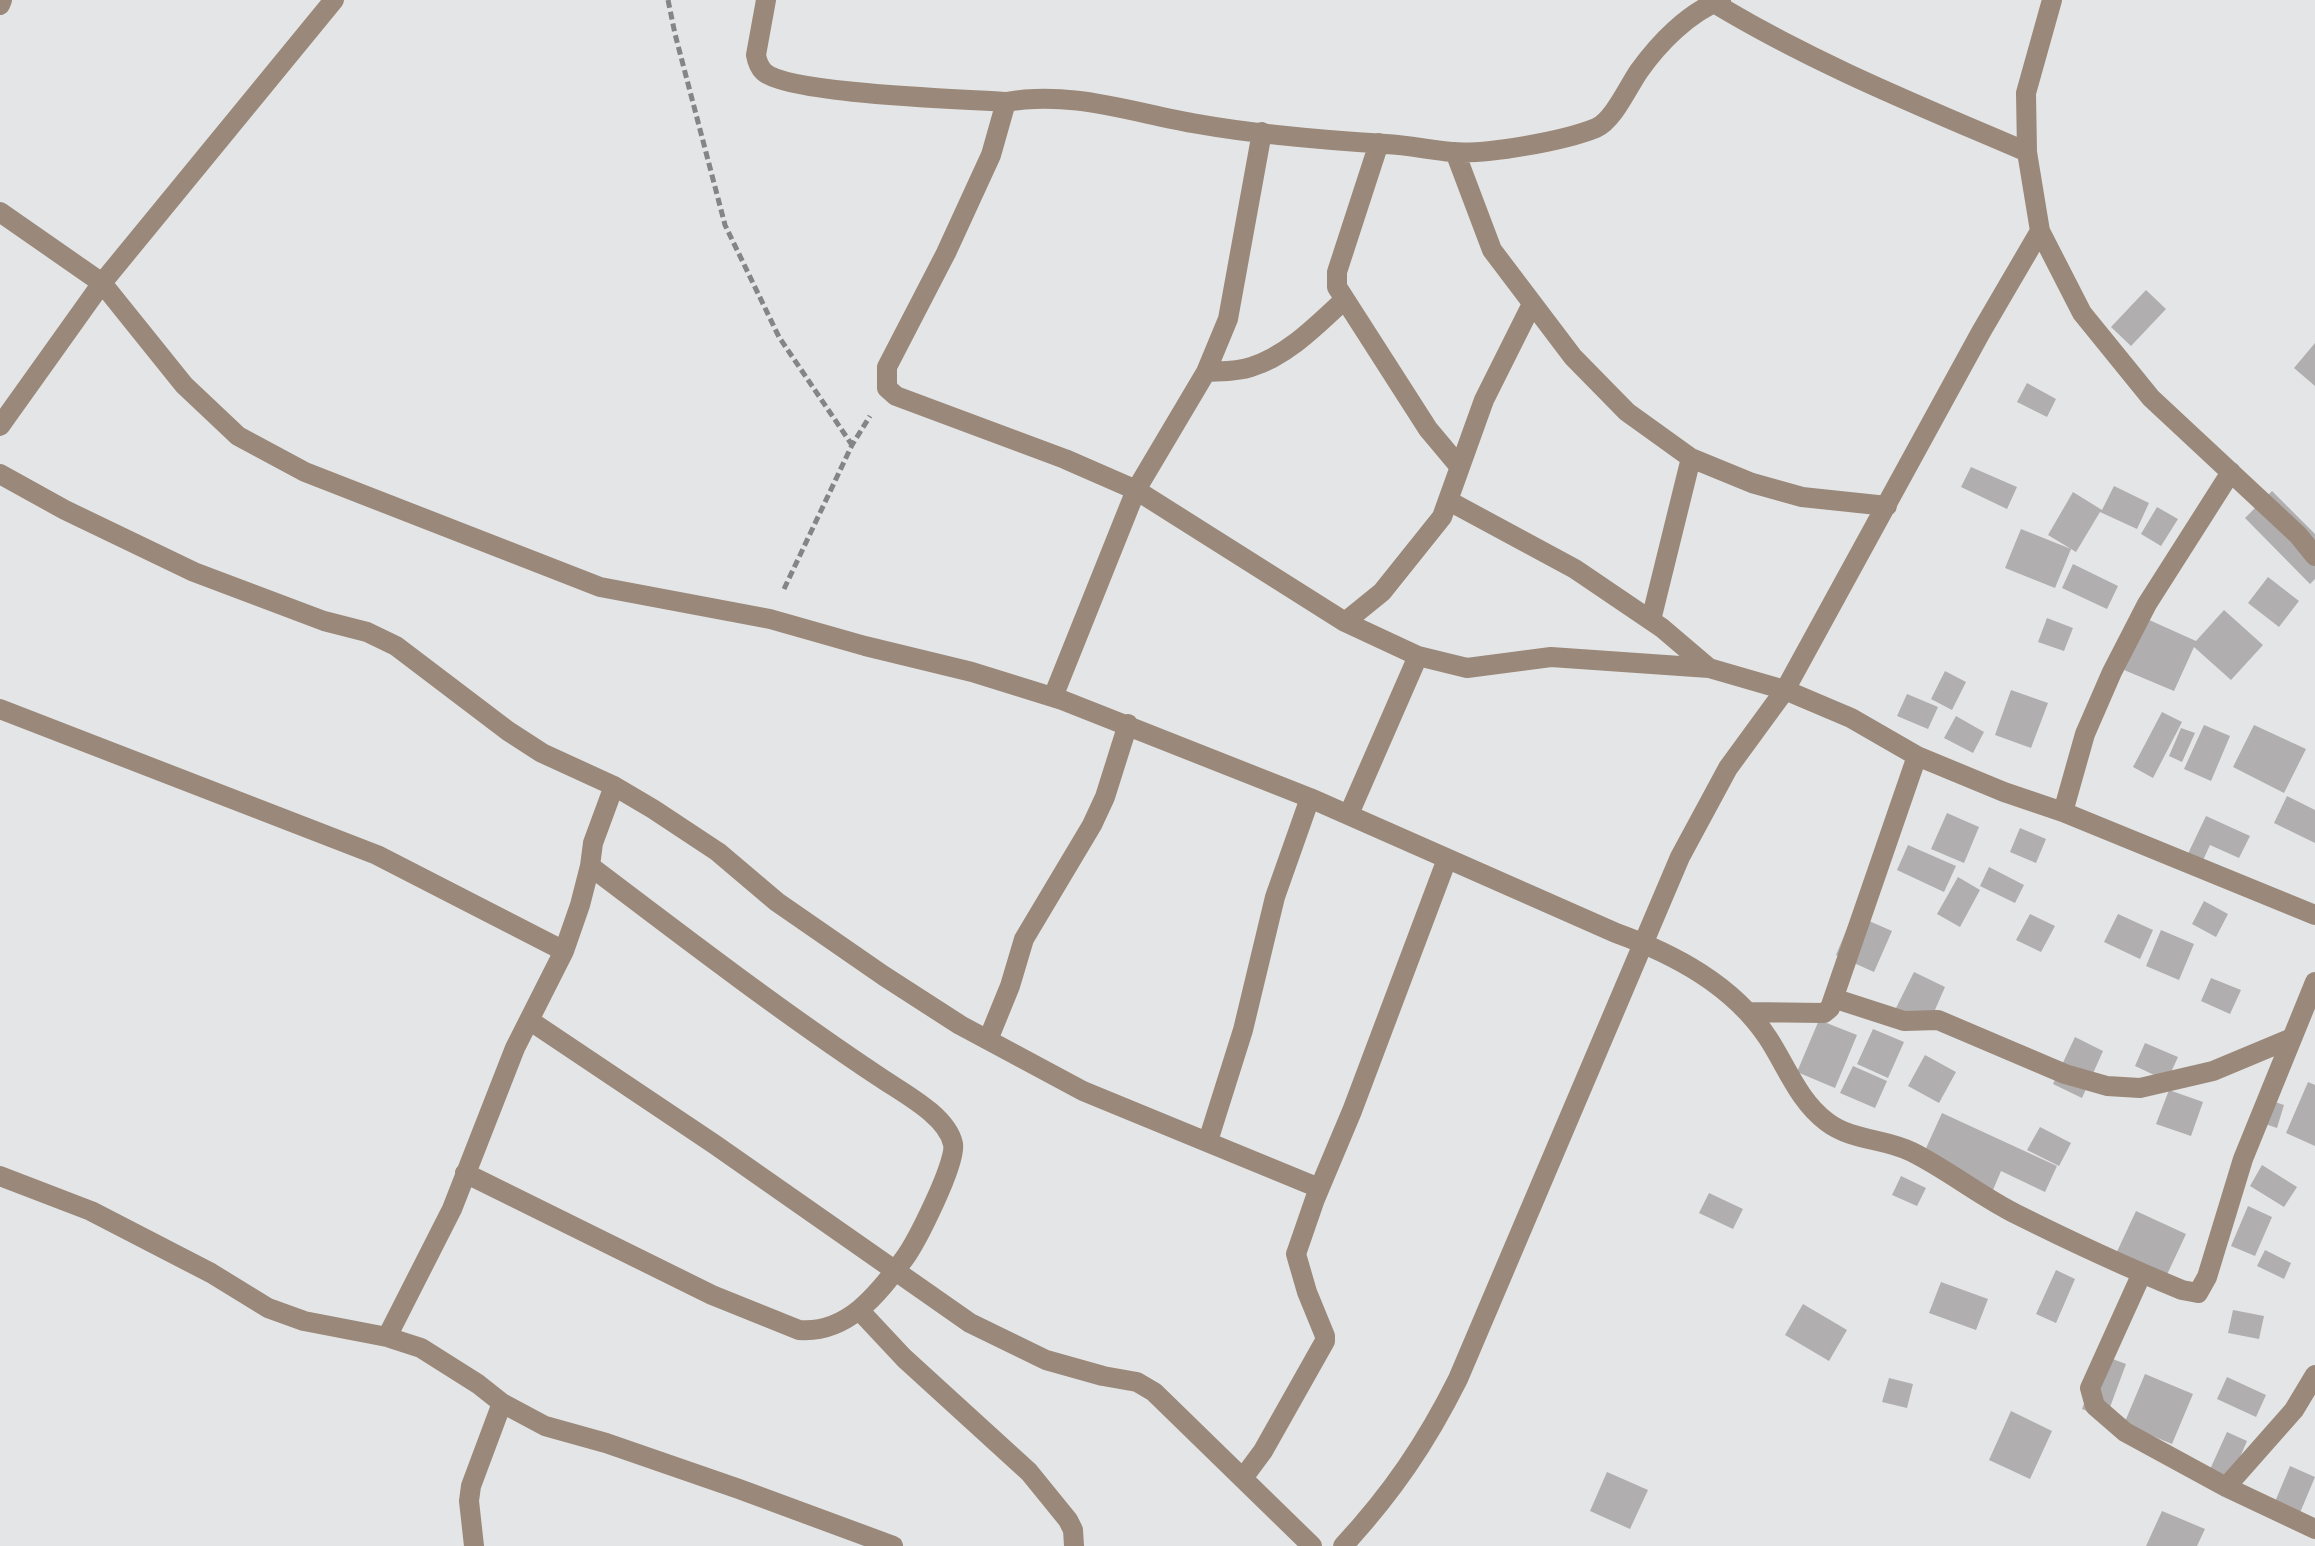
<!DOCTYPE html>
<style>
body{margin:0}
canvas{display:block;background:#e4e5e6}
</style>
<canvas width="2315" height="1546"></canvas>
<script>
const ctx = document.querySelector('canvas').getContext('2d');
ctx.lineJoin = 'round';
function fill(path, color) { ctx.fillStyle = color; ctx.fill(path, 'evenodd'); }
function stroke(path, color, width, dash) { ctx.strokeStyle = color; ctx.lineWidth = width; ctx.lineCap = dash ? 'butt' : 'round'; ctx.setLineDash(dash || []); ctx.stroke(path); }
const building = new Path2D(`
 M 2146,290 L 2166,309 L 2131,346 L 2111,327 Z
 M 2315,343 L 2315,386 L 2294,368 Z
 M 2027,383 L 2056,399 L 2047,417 L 2017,402 Z
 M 1971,467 L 2017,487 L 2007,509 L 1961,487 Z
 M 2114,486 L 2149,503 L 2137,529 L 2100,512 L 2076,552 L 2048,535 L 2073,492 L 2102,510 Z
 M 2272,491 L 2315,534 L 2315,579 L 2310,584 L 2245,518 Z
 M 2157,507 L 2178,519 L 2161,546 L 2141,534 Z
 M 2021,529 L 2071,549 L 2055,588 L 2005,568 Z
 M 2073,564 L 2118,586 L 2107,609 L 2062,588 Z
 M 2268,577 L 2299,601 L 2279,627 L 2248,603 Z
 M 2224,610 L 2263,645 L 2231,680 L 2194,647 L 2174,691 L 2124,670 L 2147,619 L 2196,641 Z
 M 2047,618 L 2073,628 L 2064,651 L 2038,642 Z
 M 1945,671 L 1966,682 L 1952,710 L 1931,699 Z
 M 2011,690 L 2048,703 L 2031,748 L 1995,735 Z
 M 1907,694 L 1938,707 L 1928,729 L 1897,716 Z
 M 2162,712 L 2182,722 L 2153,778 L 2133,767 Z
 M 1956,716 L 1984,732 L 1973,753 L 1944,738 Z
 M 2204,725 L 2230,736 L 2211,781 L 2184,769 Z
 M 2254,725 L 2306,749 L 2284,793 L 2233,767 Z
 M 2181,728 L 2195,733 L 2182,762 L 2169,756 Z
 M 2287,796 L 2315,810 L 2315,843 L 2274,823 Z
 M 1947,813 L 1979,827 L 1964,863 L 1931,849 Z
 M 2206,816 L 2250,836 L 2239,858 L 2210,845 L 2199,869 L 2184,862 Z
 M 2020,828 L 2046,839 L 2036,863 L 2010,852 Z
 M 1908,845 L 1956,866 L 1944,892 L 1897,870 Z
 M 1989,867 L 2024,885 L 2015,903 L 1980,886 Z
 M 1958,877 L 1980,890 L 1960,927 L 1937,914 Z
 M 2204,901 L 2228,914 L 2216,937 L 2192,924 Z
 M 1853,914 L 1892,931 L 1874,972 L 1836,955 Z
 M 2030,914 L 2055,926 L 2041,952 L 2016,940 Z
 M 2118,914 L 2153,930 L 2140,959 L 2104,942 Z
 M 2161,930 L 2194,944 L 2179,980 L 2146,966 Z
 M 1914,972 L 1945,987 L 1928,1026 L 1895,1010 Z
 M 2211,978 L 2241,990 L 2230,1014 L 2201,1001 Z
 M 1819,1020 L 1857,1035 L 1835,1088 L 1797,1072 Z
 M 1873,1029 L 1904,1042 L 1888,1078 L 1857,1064 Z
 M 2075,1037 L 2103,1051 L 2082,1098 L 2053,1084 Z
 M 2145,1043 L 2178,1057 L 2167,1081 L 2135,1066 Z
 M 1925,1055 L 1956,1072 L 1939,1103 L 1908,1086 Z
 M 1853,1066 L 1887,1081 L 1875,1108 L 1840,1093 Z
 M 2308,1082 L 2315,1085 L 2315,1146 L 2286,1133 Z
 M 2169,1090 L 2203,1102 L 2191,1136 L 2156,1124 Z
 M 2260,1097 L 2284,1105 L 2277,1128 L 2253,1120 Z
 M 1942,1113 L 2057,1166 L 2045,1192 L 2001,1171 L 1993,1190 L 1922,1157 Z
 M 2040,1127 L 2071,1143 L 2059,1166 L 2027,1150 Z
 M 2262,1165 L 2297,1187 L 2284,1207 L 2250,1186 Z
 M 1901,1176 L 1926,1188 L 1917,1206 L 1892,1195 Z
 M 1709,1193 L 1743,1209 L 1733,1229 L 1699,1213 Z
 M 2248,1206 L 2272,1217 L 2255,1256 L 2231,1246 Z
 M 2136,1211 L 2186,1234 L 2164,1281 L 2114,1258 Z
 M 2265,1250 L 2291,1263 L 2284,1279 L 2257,1266 Z
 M 2056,1270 L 2075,1279 L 2056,1323 L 2036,1314 Z
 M 1941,1282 L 1988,1299 L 1976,1330 L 1929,1313 Z
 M 1803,1304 L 1847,1330 L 1829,1361 L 1785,1335 Z
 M 2233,1310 L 2264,1316 L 2259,1339 L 2228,1333 Z
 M 2102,1355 L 2126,1364 L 2106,1418 L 2082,1409 Z
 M 2145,1374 L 2193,1394 L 2172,1444 L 2124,1424 Z
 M 2227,1377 L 2266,1395 L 2256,1417 L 2217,1399 Z
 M 1889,1378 L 1913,1384 L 1907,1408 L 1882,1402 Z
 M 2011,1411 L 2052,1431 L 2030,1479 L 1989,1460 Z
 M 2227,1432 L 2247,1441 L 2228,1485 L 2207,1476 Z
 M 2290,1466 L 2315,1477 L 2294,1527 L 2269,1516 Z
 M 1607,1472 L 1648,1490 L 1630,1529 L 1590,1511 Z
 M 2162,1511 L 2205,1529 L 2197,1546 L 2146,1546 Z`);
const path = new Path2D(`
 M 668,0 L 675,34 L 725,225 L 779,337 L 852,445
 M 784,589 L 852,445 L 870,416`);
const minor = new Path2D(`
 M 766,0 L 756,55 C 757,61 759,67 764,72 C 788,94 964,99 1006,102 C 1072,90 1133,113 1198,124 C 1259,135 1323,140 1386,144 C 1408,145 1430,150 1452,152 C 1486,155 1564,141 1596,128 C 1613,121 1628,87 1639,71 C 1659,43 1688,13 1721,0
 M 2052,0 L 2026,93 L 2027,152 L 2040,231 L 2082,313 L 2151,398 L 2298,535 L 2315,556
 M 1714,3 C 1813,63 1920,106 2027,152
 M 0,5 L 2,0
 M 1006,102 L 991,155 L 946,253 L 887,367 L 887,388 L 896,396 L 1065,459 L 1136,490 L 1345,622 L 1418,656 L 1467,668 L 1551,657 L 1709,668 L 1785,690 L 1851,718 L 1917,756 L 2004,792 L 2063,812 L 2315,915
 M 1379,143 L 1337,272 L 1337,287 L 1428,429 L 1459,466
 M 1455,152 L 1492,250 L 1573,357 L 1627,412 L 1691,458 L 1752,483 L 1802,497 L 1887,506
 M 0,212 L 102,283 L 184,385 L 238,436 L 305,472 L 600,587 L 770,619 L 865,646 L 972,672 L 1062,700 L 1310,798 L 1616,933 C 1674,954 1733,985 1768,1038 C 1787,1067 1798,1100 1827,1122 C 1852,1141 1884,1138 1912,1152 C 1948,1170 1980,1196 2016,1214 C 2070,1241 2126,1267 2182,1290 L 2198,1293 L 2207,1277 L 2243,1159 L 2315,982
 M 1206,372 C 1221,371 1236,372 1251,367 C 1287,356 1317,325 1344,300
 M 0,426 L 102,283 L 334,0
 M 0,474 L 65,510 L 194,572 L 324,621 L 367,632 L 396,646 L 508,731 L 542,753 L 614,786 L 653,809 L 718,852 L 777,902 L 884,976 L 960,1025 L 1083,1091 L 1319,1188
 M 1449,501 L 1575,569 L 1662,628 L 1709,668
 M 1651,620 L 1691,458
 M 1345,622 L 1382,592 L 1442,517 L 1484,400 L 1532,304
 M 1053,697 L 1136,490 L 1206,372 L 1228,319 L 1262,132
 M 0,709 L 377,855 L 564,951
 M 2063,812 L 2085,734 L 2112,672 L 2147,604 L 2231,472
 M 1349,814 L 1418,656
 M 1836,999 L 1904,1021 L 1938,1020 L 2065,1074 L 2107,1086 L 2140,1088 L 2213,1071 L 2292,1038
 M 1748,1012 L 1824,1013 L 1830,1008 L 1917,756
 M 529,1020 L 714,1144 L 970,1323 L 1046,1360 L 1103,1376 L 1137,1382 L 1154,1392 L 1312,1546
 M 988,1040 L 1010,986 L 1024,939 L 1092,825 L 1105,797 L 1128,724
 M 1208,1141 L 1243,1030 L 1275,897 L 1310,798
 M 465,1173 L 712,1295 L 799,1330 C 847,1334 878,1294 904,1259 C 916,1243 957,1162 953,1144 C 947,1115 901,1092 878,1076 C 779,1010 685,938 590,866 L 593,843 L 614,786
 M 0,1176 L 91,1211 L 211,1273 L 268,1308 L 304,1321 L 387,1337 L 421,1348 L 478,1384 L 502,1403 L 545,1426 L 606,1443 L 739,1489 L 893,1546
 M 2142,1273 L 2090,1388 L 2095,1406 L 2125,1432 L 2226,1487 L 2315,1529
 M 860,1311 L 904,1358 L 1029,1472 L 1068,1520 L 1073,1530 L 1074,1546
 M 387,1337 L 452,1209 L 515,1048 L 564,951 L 580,905 L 590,866
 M 1243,1478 L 1263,1451 L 1325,1341 L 1325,1336 L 1307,1292 L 1296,1254 L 1315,1199 L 1352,1111 L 1447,859
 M 2226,1487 L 2294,1410 L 2315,1375
 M 474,1546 L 469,1501 L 471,1486 L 502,1403
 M 1343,1546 C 1392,1493 1426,1443 1458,1379 L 1680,857 L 1728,768 L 1785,690 L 1981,332 L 2040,231`);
fill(building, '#b0aeaf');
stroke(path, '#848586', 5, [8, 4]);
stroke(minor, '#9a897a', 20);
</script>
